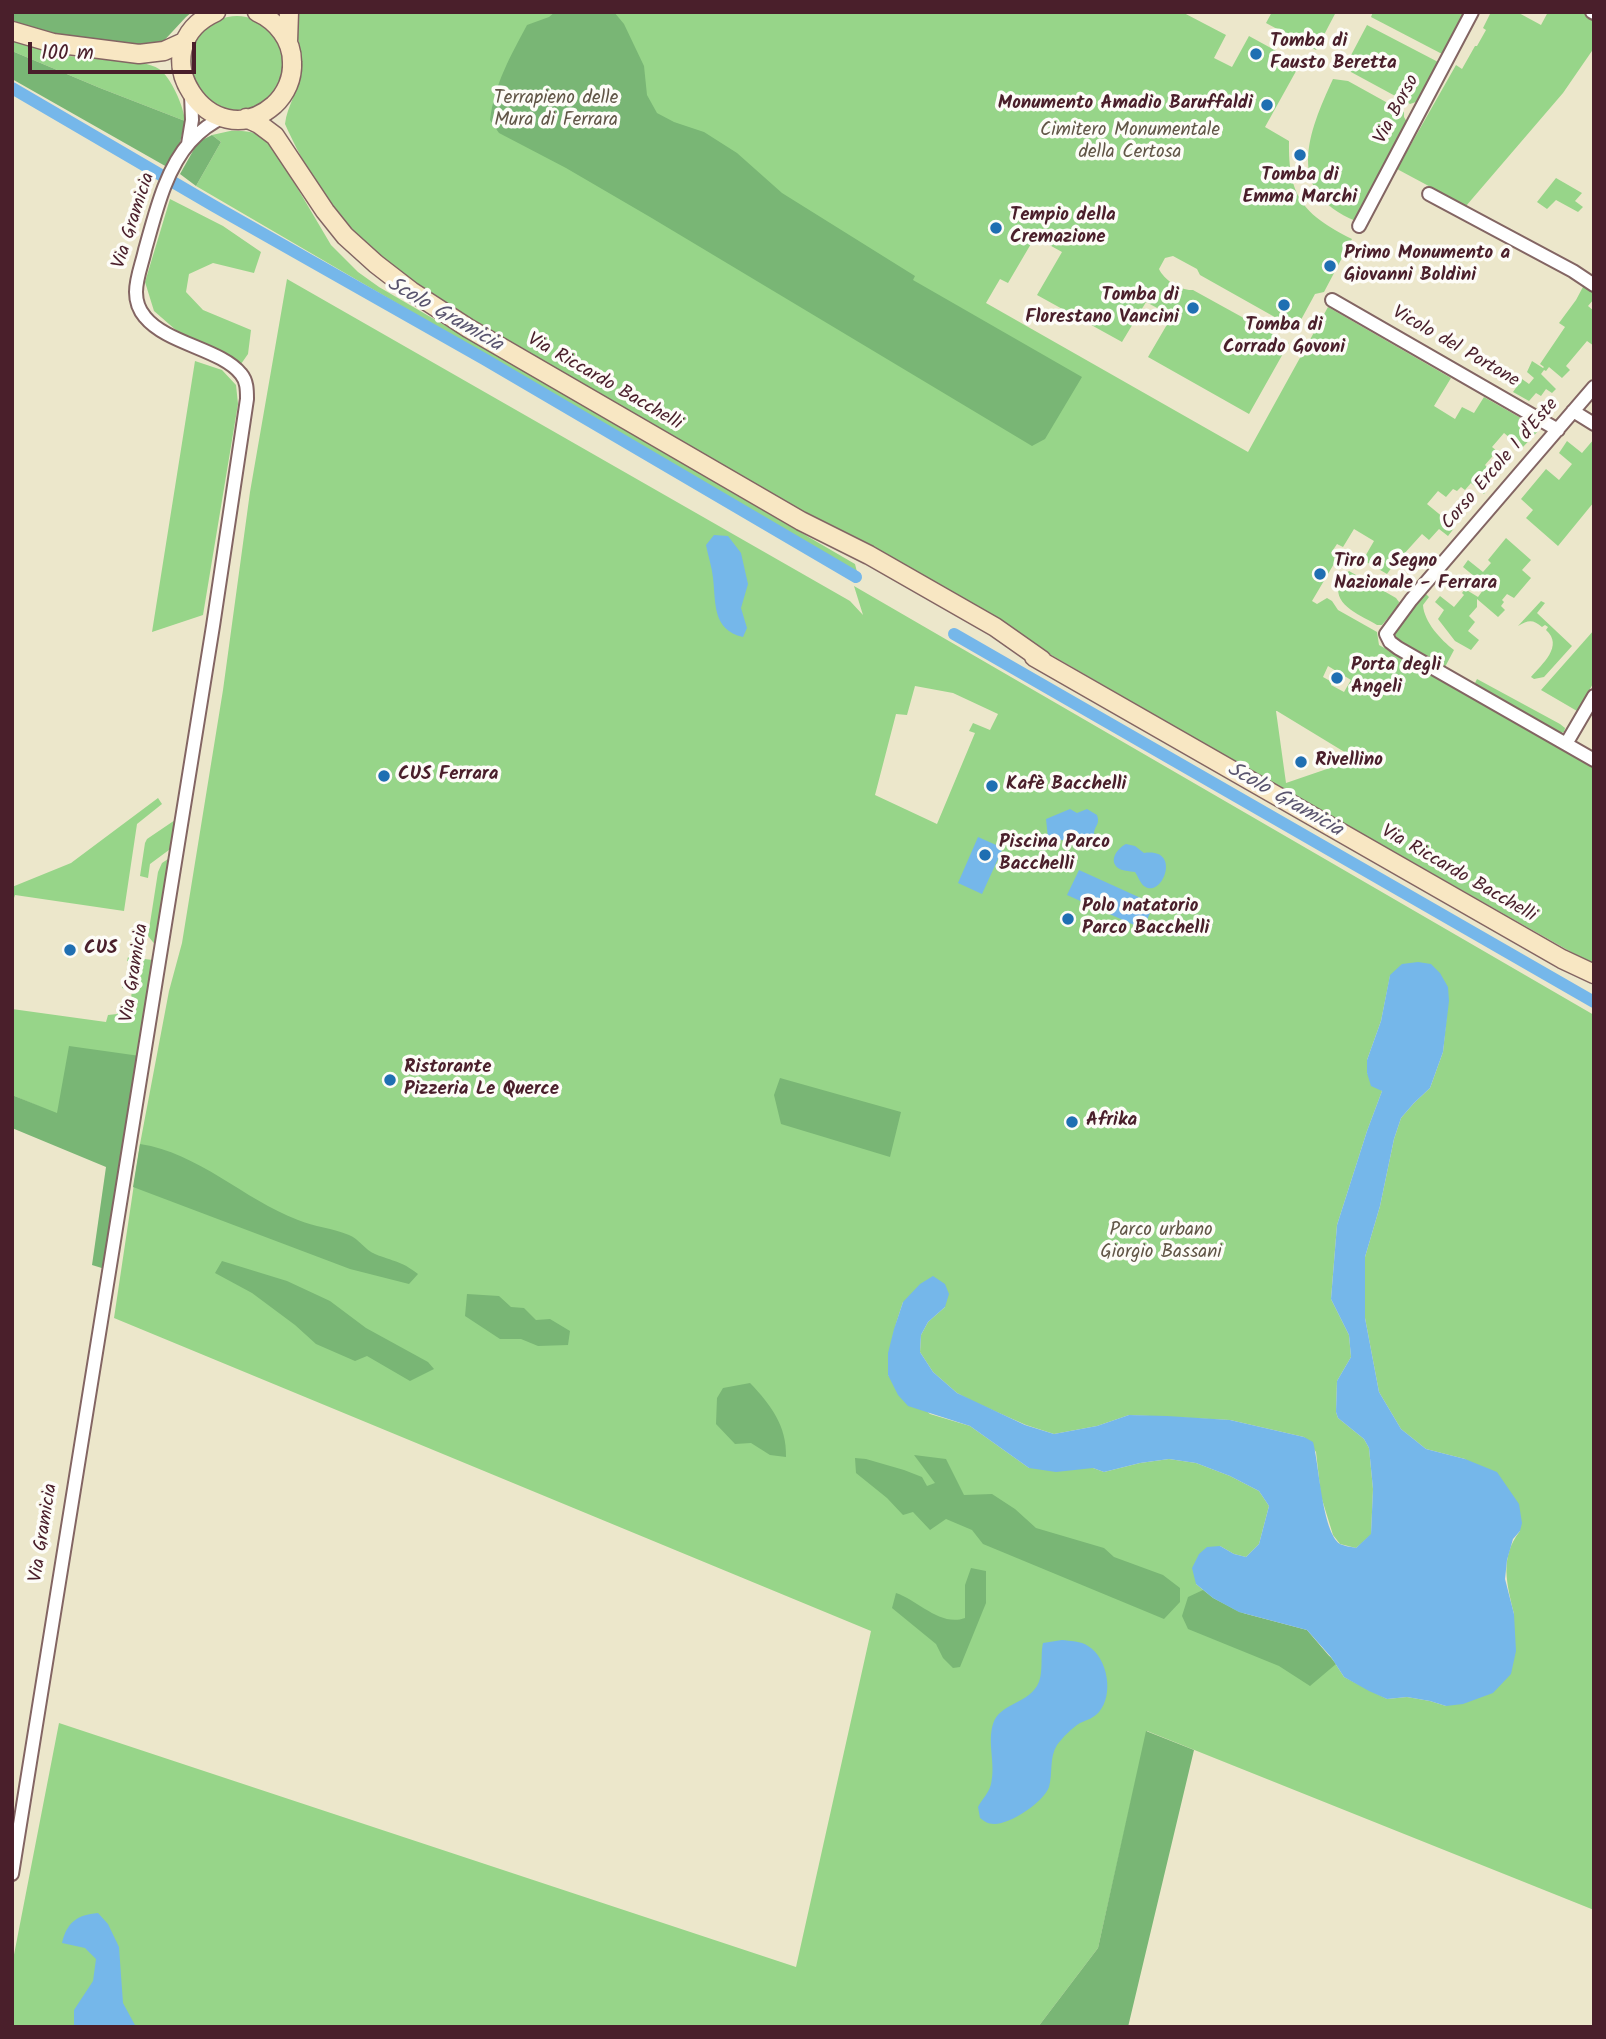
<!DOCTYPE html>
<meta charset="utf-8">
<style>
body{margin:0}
#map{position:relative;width:1606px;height:2039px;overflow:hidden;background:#ece7cb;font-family:Kalam,sans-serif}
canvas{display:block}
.frame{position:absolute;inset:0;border:14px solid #4a1f2b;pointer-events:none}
.scale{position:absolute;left:28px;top:42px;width:168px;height:32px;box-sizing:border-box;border:4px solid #4a1f2b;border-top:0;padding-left:9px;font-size:21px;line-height:24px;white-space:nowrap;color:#4a1f2b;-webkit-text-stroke:5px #fdfcf7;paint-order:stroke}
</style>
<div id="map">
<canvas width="1606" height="2039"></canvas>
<div class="frame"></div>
<div class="scale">100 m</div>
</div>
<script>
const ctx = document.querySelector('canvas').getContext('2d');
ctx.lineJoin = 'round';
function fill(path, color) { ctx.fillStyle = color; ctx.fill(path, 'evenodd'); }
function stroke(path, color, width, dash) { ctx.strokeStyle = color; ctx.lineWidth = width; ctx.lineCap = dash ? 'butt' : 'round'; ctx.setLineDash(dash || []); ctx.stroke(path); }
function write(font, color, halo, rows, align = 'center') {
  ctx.font = font + ' Kalam,sans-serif'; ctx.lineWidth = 7; ctx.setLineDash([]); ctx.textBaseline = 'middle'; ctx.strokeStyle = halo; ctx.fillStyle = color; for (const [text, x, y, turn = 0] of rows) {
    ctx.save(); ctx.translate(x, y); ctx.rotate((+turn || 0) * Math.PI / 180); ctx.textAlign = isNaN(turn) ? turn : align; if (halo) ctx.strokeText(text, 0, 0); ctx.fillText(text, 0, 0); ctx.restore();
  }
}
const green = new Path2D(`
 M 297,12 L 1182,12 L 1226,35 L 1214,58 L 1232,67 L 1249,36 L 1300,64 L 1265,127 L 1289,141 C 1288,197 1303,214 1352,239 L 1324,292 L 1315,294 L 1296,329 L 1200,275 L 1197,269 L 1173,256 L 1165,258 L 1159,269 C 1164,280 1181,291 1193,290 L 1289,343 L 1249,414 L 1148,357 L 1172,316 L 1146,302 L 1122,342 L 1037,295 L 1062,252 L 1035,237 L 1008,283 L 1000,279 L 986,303 L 1248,452 L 1328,307 L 1451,378 L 1434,406 L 1455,419 L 1462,407 L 1474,413 L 1484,397 L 1540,429 L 1522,448 L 1504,433 L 1492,447 L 1497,451 L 1485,465 L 1487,467 L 1476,479 L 1487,489 L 1484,494 L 1471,483 L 1465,490 L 1461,487 L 1457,491 L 1453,489 L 1446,497 L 1438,491 L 1427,504 L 1455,527 L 1448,536 L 1439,529 L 1429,540 L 1422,534 L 1403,555 L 1400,553 L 1395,558 L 1397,560 L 1387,574 L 1363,560 L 1374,541 L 1354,529 L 1343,547 L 1337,544 L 1331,553 L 1338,557 L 1312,601 L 1317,604 L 1327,598 L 1332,601 L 1338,610 L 1377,632 L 1379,645 L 1594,766 L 1594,965 L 1229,758 L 482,325 C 441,299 396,275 362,241 C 329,209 304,166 285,124 C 287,106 299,90 301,72 C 304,51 293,32 297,12 ZM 1328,666 L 1351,680 L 1344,692 L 1331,685 L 1332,682 L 1323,677 ZM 1276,711 L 1277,711 L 1356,759 L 1286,783 Z
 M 1272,12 L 1336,12 L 1316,50 L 1266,23 Z
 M 1373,12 L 1466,12 L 1444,55 L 1371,17 Z
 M 1491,12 L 1517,12 L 1541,25 L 1548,12 L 1583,12 L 1594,18 L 1594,48 L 1563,93 L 1466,206 L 1397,169 L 1456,65 L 1462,69 L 1475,46 L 1477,46 L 1486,30 L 1483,28 Z
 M190 63a47 47 0 1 1 94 0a47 47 0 1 1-94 0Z
 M 1367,25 L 1440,63 L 1419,101 L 1410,104 L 1351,72 L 1348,66 L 1349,59 Z
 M 12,40 C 31,47 50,52 69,56 C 91,59 143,58 159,69 C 171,77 184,107 185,121 L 100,88 L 12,51 Z
 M 1333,79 L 1348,81 L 1404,112 L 1404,117 L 1407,122 L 1356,221 C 1284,192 1308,133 1333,79 Z
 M 230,131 C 247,130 260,132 272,145 L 331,245 L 358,272 L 379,287 L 855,564 L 857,572 L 196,186 L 221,142 L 212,135 Z
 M 1556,178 L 1582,193 L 1575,201 L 1583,207 L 1578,212 L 1556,200 L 1547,209 L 1537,202 Z
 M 170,199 L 223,226 L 261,252 L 254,273 L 213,263 L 189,274 L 186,292 L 203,310 L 251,330 L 248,354 L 241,364 L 177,331 L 154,311 L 145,282 Z
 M 287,279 L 850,601 L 863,615 L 854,586 L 1594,1015 L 1594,1910 L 1147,1731 L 1098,1948 L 1038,2027 L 12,2027 L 12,1965 L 59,1723 L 796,1967 L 871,1631 L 114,1318 L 140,1144 L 169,991 L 182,943 L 223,690 L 250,492 ZM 915,686 L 953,693 L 998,714 L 990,730 L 973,723 L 969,731 L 975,733 L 937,824 L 875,795 L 896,714 L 907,715 ZM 1390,976 L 1448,987 L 1448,1002 L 1443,1052 L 1430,1088 L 1414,1103 L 1401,1118 L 1394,1139 L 1380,1206 L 1365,1257 L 1365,1318 L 1379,1392 L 1401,1429 L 1426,1449 L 1465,1459 L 1520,1531 C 1499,1558 1507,1584 1514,1614 L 1446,1706 L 1430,1701 L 1407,1697 L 1387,1699 L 1344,1677 L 1331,1657 L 1213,1598 L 1196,1584 L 1220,1546 L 1234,1554 L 1246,1557 L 1259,1544 L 1269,1506 L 1259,1491 L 1230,1476 L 1196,1463 L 1169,1459 L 1140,1463 L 1104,1472 L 1093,1468 L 1029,1468 L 970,1426 L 930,1414 L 888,1375 C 888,1348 895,1326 903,1302 L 945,1307 L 928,1322 L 921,1335 L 920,1352 L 933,1372 L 957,1393 L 972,1401 L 1026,1425 L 1054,1434 L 1097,1426 L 1129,1415 L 1230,1420 L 1304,1437 L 1316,1452 L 1321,1496 L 1333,1535 L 1340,1544 L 1356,1548 L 1371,1535 L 1373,1489 L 1369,1448 L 1364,1439 L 1338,1418 L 1336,1412 L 1337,1381 L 1351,1357 L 1349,1335 L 1331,1299 L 1337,1225 L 1367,1131 L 1382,1091 L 1367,1073 L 1367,1060 L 1381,1021 Z
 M 1584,285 L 1594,293 L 1594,299 L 1588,306 L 1594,311 L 1594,346 L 1587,341 L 1566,366 L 1570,370 L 1562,378 L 1549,367 L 1546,371 L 1544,370 L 1541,374 L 1556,389 L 1552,393 L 1546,389 L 1541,396 L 1536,393 L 1529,401 L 1513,392 L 1522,379 L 1529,384 L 1534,378 L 1527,372 L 1532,361 L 1543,368 L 1544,367 L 1540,364 L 1565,327 L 1559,323 L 1576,300 Z
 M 195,361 L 222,370 L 236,385 L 238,404 L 203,615 L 152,632 Z
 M 1594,439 L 1594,502 L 1558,546 L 1526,518 L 1533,510 L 1521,499 L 1546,469 L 1559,480 L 1572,464 L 1559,453 L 1567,441 L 1582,453 Z
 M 1506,538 L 1531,560 L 1522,570 L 1531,578 L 1514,598 L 1507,594 L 1502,600 L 1504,602 L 1501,606 L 1505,610 L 1498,617 L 1477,599 L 1477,607 L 1469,616 L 1475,622 L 1468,631 L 1479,640 L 1471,650 L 1455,641 L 1438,619 L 1444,610 L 1435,602 L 1440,596 L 1454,607 L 1464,595 L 1462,593 L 1465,589 L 1478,597 L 1486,586 L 1463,567 L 1468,560 L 1483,572 L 1491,563 L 1488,560 Z
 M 1349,571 L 1396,598 L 1399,602 L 1398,606 L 1382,625 L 1377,625 C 1363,616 1333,606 1339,585 C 1340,578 1344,575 1349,571 Z
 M 1426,594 L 1429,597 L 1423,605 C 1424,622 1441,640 1454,650 L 1445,667 C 1432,659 1409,650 1398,639 C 1394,635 1395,634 1394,628 Z
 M 1541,601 L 1545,603 L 1537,613 L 1572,646 L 1544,677 L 1534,679 L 1531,677 C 1542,664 1564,646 1546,630 L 1548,627 L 1545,625 L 1542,627 C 1533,619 1528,620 1518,626 Z
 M 1594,630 L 1594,682 L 1577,711 L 1541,690 Z
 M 1477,679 L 1560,724 L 1565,728 L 1564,732 L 1560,733 L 1476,685 L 1475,683 Z
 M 158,798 L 162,804 L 137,824 L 124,911 L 15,895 L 12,904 L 12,887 L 71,863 Z
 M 178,818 L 173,847 L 150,864 L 148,878 L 140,876 L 145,843 L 147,839 Z
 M 171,857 L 157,947 L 148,936 L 158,872 L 162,863 Z
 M 128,957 L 153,960 L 140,1056 L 57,1114 L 12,1095 L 12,1009 L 106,1022 L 108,1015 L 117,1014 L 120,1006 L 130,1007 L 132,990 L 122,988 L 123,978 L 134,979 L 136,963 L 127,961 Z`);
const forest = new Path2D(`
 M 12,12 L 192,12 L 186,17 L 159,46 C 116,42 51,40 12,20 Z
 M 555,12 L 614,12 L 624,24 L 644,66 L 647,95 L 657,113 L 674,122 L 704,132 L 737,153 L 782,193 L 915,276 L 913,280 L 1082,377 L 1045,439 L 1032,446 L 650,217 L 566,168 L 499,133 L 490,120 C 495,83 510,57 527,25 L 549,17 Z
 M 12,51 L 100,88 L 185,121 L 179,147 L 167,167 L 12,79 Z
 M 212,135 L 221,142 L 196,186 L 180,174 L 198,142 Z
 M 69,1046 L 140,1056 L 105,1269 L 92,1265 L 106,1167 L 12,1128 L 12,1095 L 57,1113 Z
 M 780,1078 L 901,1112 L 890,1157 L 781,1124 L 774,1095 Z
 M 140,1144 C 199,1153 243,1199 298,1220 C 314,1227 333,1228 349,1235 C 359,1239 365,1250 375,1254 C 394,1262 400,1260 418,1274 L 409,1284 L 350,1269 L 133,1187 Z
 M 222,1261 L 287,1281 L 330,1301 L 366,1328 L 428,1362 L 434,1369 L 410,1381 L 367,1356 L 355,1361 L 316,1344 L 295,1325 L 252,1293 L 215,1273 Z
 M 467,1294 L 499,1296 L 511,1307 L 524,1308 L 536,1320 L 550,1319 L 570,1331 L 568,1345 L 538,1346 L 521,1339 L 500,1339 L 465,1316 Z
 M 750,1383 C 771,1405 787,1426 786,1457 L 770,1455 L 751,1443 L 735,1444 L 716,1424 L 717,1398 L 723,1388 Z
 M 914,1455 L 946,1459 L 964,1495 L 992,1494 L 1015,1509 L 1036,1528 L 1104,1548 L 1114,1557 L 1163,1575 L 1180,1588 L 1180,1602 L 1164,1619 L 983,1544 L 972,1530 L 946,1519 L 930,1530 L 913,1512 L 903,1515 L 887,1498 L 856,1473 L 855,1458 L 866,1459 L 904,1470 L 922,1477 L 927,1486 L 935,1483 Z
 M 971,1568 L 986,1571 L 986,1603 L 960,1667 L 953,1668 L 943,1658 L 936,1644 L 892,1608 L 896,1593 C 918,1600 940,1627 965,1618 L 965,1585 Z
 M 1203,1590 L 1213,1598 L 1239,1612 L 1307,1630 L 1336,1664 L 1310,1686 L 1279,1666 L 1188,1629 L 1182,1616 L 1188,1597 Z
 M 1146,1731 L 1194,1750 L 1128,2027 L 1038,2027 L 1098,1948 Z`);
const water = new Path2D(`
 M 714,535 L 728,536 L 741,553 L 748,584 L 741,608 L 747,628 L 743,637 C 712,630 716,603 713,578 C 712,567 708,556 706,545 Z
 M 1070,809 L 1077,813 L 1087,809 L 1097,815 C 1100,824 1096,824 1094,832 C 1094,834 1095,836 1095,838 C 1092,849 1082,845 1076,842 L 1070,844 L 1062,840 L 1054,841 L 1048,838 L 1046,819 Z
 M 978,837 L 1003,848 L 982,894 L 958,883 Z
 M 1126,844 L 1135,846 L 1144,853 C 1183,847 1162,900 1144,886 C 1140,883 1138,876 1135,872 C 1129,871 1122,871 1118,868 C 1108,860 1118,848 1126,844 Z
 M 1079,870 L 1154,904 L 1143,929 L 1067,895 Z
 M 1418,962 L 1431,964 L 1440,973 L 1448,987 L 1449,1001 L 1443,1052 L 1430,1088 L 1414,1103 L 1401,1118 L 1394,1139 L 1380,1206 L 1365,1257 L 1365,1318 L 1379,1392 L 1401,1429 L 1426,1449 L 1465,1459 L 1497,1472 L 1519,1504 L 1522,1523 L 1520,1531 L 1513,1539 L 1507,1560 L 1505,1579 L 1514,1614 L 1516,1651 L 1511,1674 L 1493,1693 L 1463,1704 L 1446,1706 L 1430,1701 L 1407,1697 L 1387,1699 L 1369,1691 L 1344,1677 L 1331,1657 L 1307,1630 L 1239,1612 L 1213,1598 L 1196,1584 L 1192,1568 L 1199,1554 L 1207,1547 L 1220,1546 L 1234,1554 L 1246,1557 L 1259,1544 L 1269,1506 L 1259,1491 L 1230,1476 L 1196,1463 L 1169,1459 L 1140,1463 L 1104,1472 L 1093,1468 L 1056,1472 L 1029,1468 L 970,1426 L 908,1406 L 898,1395 L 888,1375 L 888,1353 L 894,1329 L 903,1302 L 920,1284 L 933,1276 L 945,1284 L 949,1294 L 945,1307 L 928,1322 L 921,1335 L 920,1352 L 933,1372 L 957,1393 L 1025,1425 L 1054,1434 L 1097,1426 L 1129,1415 L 1167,1416 L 1230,1420 L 1304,1437 L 1313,1442 C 1319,1463 1322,1532 1340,1544 C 1344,1546 1352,1547 1356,1548 L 1371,1534 L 1373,1489 L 1369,1448 L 1364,1439 L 1338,1418 L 1336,1412 L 1337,1381 L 1351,1357 L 1349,1335 L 1331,1299 L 1337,1225 L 1367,1131 L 1382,1091 L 1371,1086 L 1367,1073 L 1367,1060 L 1381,1021 L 1390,975 L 1402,964 Z
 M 1062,1640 C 1070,1641 1081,1641 1088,1646 C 1108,1658 1114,1695 1099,1712 C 1094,1718 1087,1720 1080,1723 C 1072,1728 1063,1737 1057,1745 C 1049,1758 1053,1773 1049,1787 C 1044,1802 1009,1825 994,1824 C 988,1824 984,1821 980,1818 L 978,1807 C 982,1799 989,1793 991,1784 C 996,1764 987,1743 993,1724 C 1000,1703 1025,1705 1037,1686 C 1044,1675 1040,1656 1043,1643 Z
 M 98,1913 L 108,1924 L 119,1947 L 123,2003 L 136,2027 L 74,2027 L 74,2010 L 93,1981 L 96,1959 L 85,1948 L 62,1943 C 67,1922 77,1915 98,1913 Z`);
const canal = new Path2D(`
 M 12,88 L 214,206 L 484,359 L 856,577
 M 954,634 L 1594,1002`);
const street = new Path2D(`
 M 1592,12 L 1594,13
 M 188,144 L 192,120 L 191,94
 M 1429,194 L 1573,271 L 1594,285
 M 1359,226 L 1472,12
 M 1332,300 L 1558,430
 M 1594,387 L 1411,600 L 1386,634 L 1390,642 L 1398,648 L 1594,760
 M 1573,411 L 1594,424
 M 1566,744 L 1594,696
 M 12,1874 L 213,626 L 247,399 C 247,390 247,381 241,374 C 221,349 167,344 145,317 C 139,310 136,301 136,292 C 136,278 142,264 145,250 C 155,215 165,170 190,142 C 200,131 210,123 224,117`);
const secondary = new Path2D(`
 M 216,12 C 136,48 211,160 274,105 C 286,94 293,78 292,62 C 292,40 277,21 257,12
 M 12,31 L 53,43 L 139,54 L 164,51 L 186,41
 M 288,42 L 289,12
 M 246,118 L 259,124 L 275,136 L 325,211 L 345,236 L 376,264 L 411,291 L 468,328 L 801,521 L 869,555 L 995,627 L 1042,660
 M 1034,657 L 1562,959 L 1594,974`);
const markers = [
 [1256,54,7,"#1f6fb2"],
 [1267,105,7,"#1f6fb2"],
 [1300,155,7,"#1f6fb2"],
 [996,228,7,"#1f6fb2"],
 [1330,266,7,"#1f6fb2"],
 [1284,305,7,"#1f6fb2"],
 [1193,308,7,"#1f6fb2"],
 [1320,574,7,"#1f6fb2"],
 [1337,678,7,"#1f6fb2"],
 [1301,762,7,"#1f6fb2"],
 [384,776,7,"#1f6fb2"],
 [992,786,7,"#1f6fb2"],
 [985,855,7,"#1f6fb2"],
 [1068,919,7,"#1f6fb2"],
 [70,950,7,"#1f6fb2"],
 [390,1080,7,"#1f6fb2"],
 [1072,1122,7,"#1f6fb2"]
];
const poiNames = [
 ["Tomba di",1270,43],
 ["Fausto Beretta",1270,65],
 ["Monumento Amadio Baruffaldi",1253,105,"right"],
 ["Tomba di",1300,177,"center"],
 ["Emma Marchi",1300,199,"center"],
 ["Tempio della",1010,217],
 ["Cremazione",1010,239],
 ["Primo Monumento a",1344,255],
 ["Giovanni Boldini",1344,277],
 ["Tomba di",1179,297,"right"],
 ["Florestano Vancini",1179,319,"right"],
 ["Tomba di",1284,327,"center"],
 ["Corrado Govoni",1284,349,"center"],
 ["Tiro a Segno",1334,563],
 ["Nazionale - Ferrara",1334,585],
 ["Porta degli",1351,667],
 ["Angeli",1351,689],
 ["Rivellino",1315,762],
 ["CUS Ferrara",398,776],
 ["Kafè Bacchelli",1006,786],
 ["Piscina Parco",999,844],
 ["Bacchelli",999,866],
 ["Polo natatorio",1082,908],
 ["Parco Bacchelli",1082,930],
 ["CUS",84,950],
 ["Ristorante",404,1069],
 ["Pizzeria Le Querce",404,1091],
 ["Afrika",1086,1122]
];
const parkNames = [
 ["Terrapieno delle",556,100],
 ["Mura di Ferrara",556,122],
 ["Cimitero Monumentale",1130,132],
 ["della Certosa",1130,154],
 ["Parco urbano",1161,1232],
 ["Giorgio Bassani",1161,1254]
];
const streetNames = [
 ["Via Borso",1398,110,-62],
 ["Via Gramicia",135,221,-72],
 ["Vicolo del Portone",1455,348,30],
 ["Via Riccardo Bacchelli",604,383,30],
 ["Corso Ercole I d'Este",1501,465,-49],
 ["Via Riccardo Bacchelli",1458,875,30],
 ["Via Gramicia",136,973,-81],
 ["Via Gramicia",45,1533,-81]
];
const waterNames = [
 ["Scolo Gramicia",444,316,30],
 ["Scolo Gramicia",1284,801,30]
];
fill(green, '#97d589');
fill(forest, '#79b675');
fill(water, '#75b7ea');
stroke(canal, '#75b7ea', 12);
stroke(street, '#836563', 16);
stroke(secondary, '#836563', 21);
stroke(street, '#fff', 12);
stroke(secondary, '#f8e7c3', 18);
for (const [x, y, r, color] of markers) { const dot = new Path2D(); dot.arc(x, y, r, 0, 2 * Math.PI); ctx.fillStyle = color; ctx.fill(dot); stroke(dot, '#fdfcf7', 2.5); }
write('bold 19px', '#4a1f2b', '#fdfcf7', poiNames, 'left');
write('19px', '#615647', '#fdfcf7', parkNames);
write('19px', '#4a1f2b', '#fdfcf7', streetNames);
write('italic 21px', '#59546e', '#fdfcf7', waterNames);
</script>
